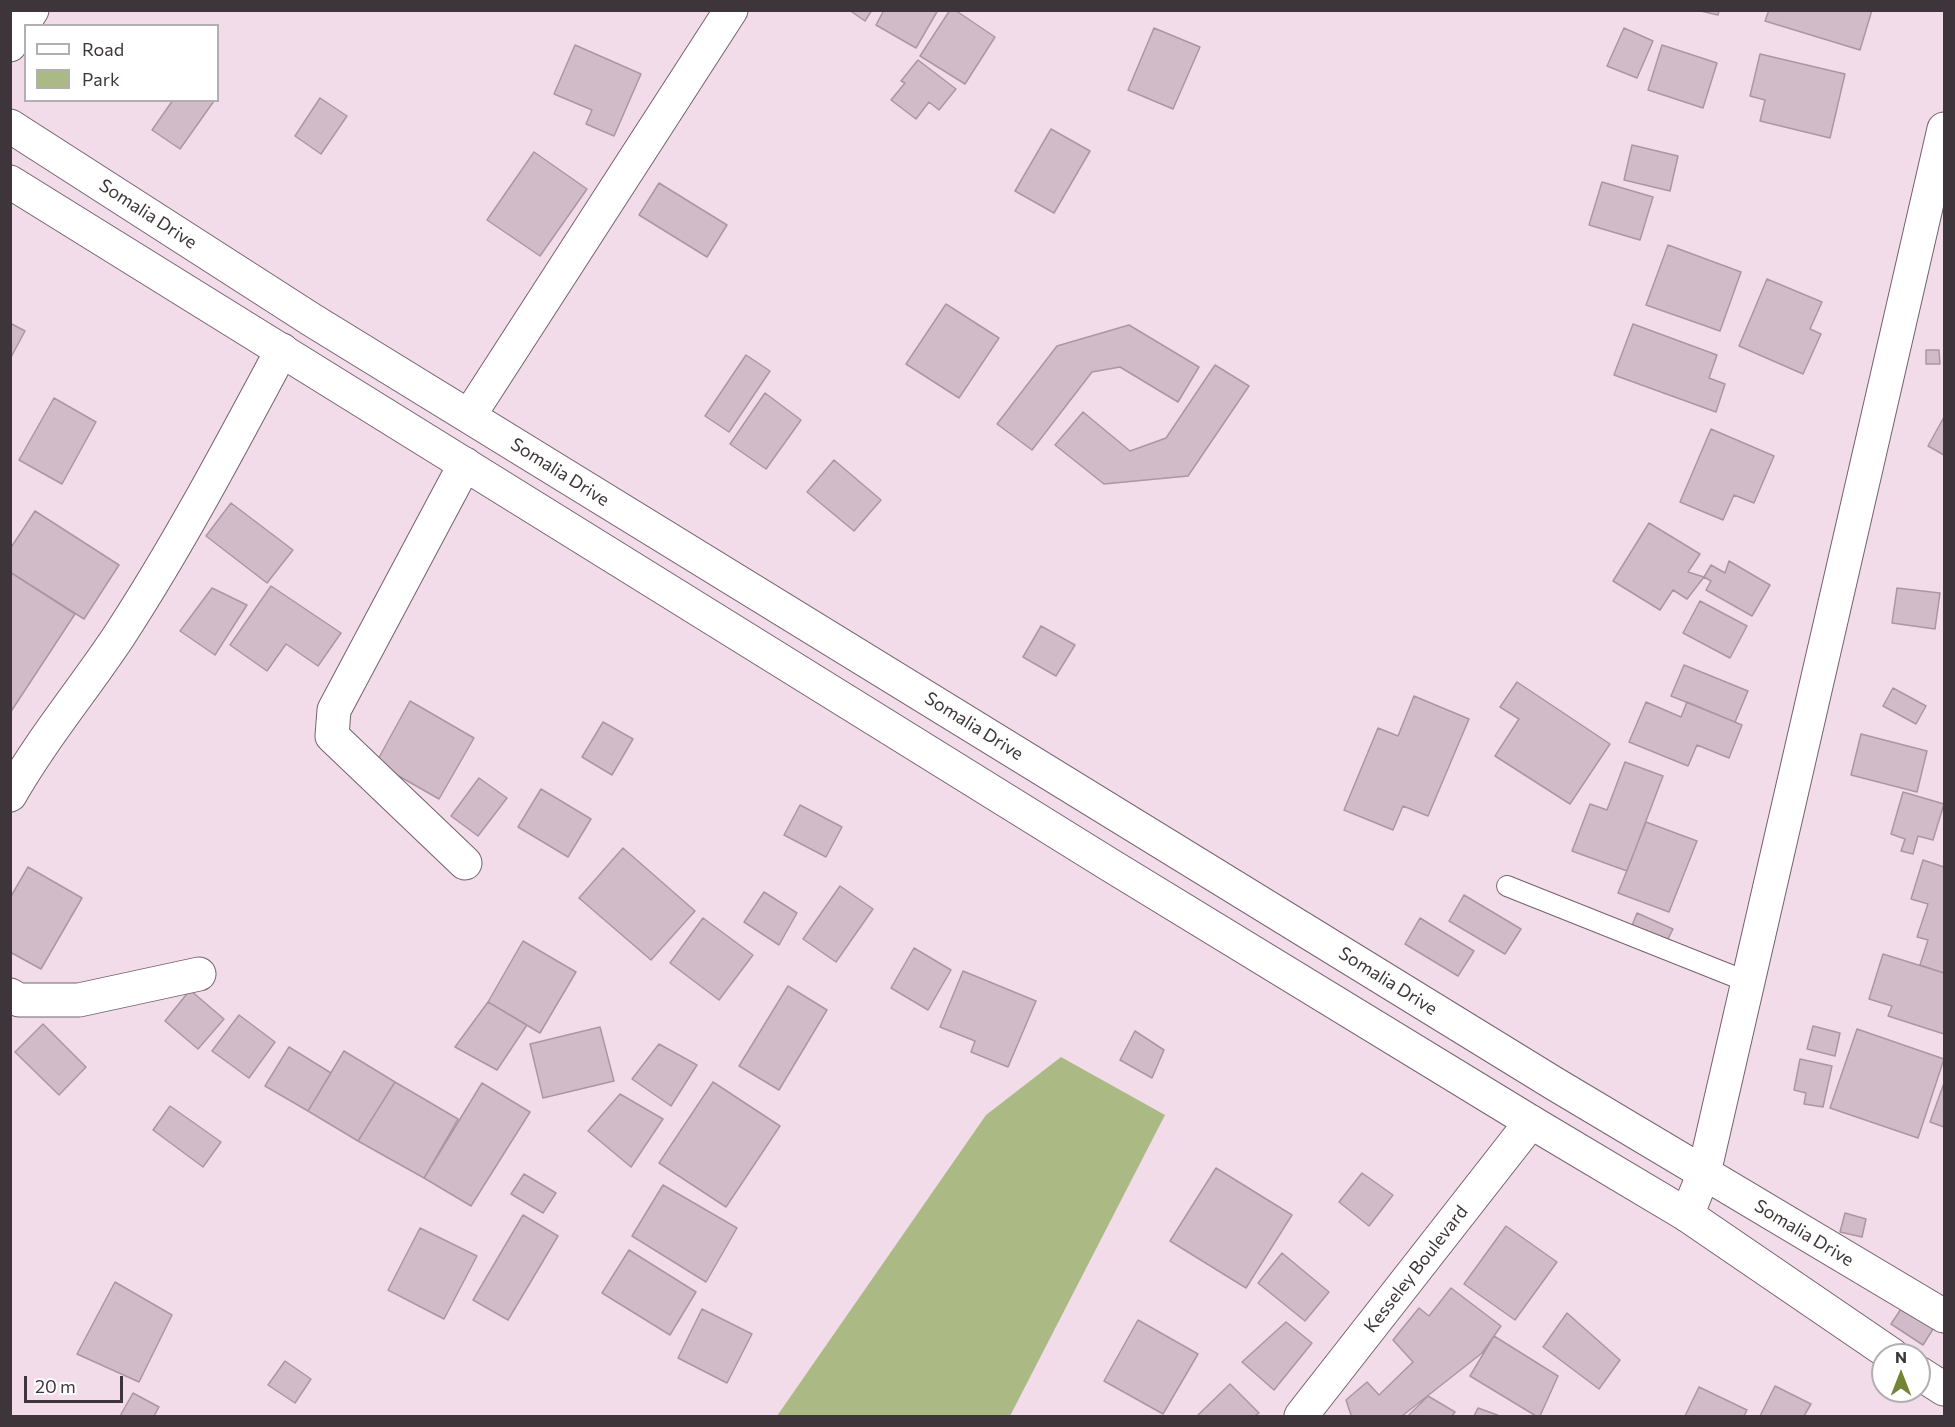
<!DOCTYPE html>
<style>
body{margin:0}
#map{position:relative;width:1955px;height:1427px;overflow:hidden;background:#f3dcea;font-family:Commissioner,sans-serif}
canvas{display:block}
.frame{position:absolute;inset:0;border:12px solid #3e353b;pointer-events:none}
.legend{position:absolute;left:24px;top:24px;width:195px;height:78px;box-sizing:border-box;background:#fff;border:2px solid #b2aeb1;margin:0;padding:8px 10px;list-style:none;font-size:18px;color:#3e353b}
.legend li{display:flex;align-items:center;gap:12px;height:30px}
.legend b{width:30px;border:2px solid #b2aeb1}
.north{position:absolute;left:1871px;top:1343px;width:60px;height:60px;box-sizing:border-box;background:#fff;border:2px solid #b2aeb1;border-radius:50%;rotate:0deg;font-size:16px;font-weight:700;line-height:24px;text-align:center;color:#3e353b}
.north::after{content:'';display:block;margin:auto;width:21px;height:27px;background:#728535;clip-path:polygon(50% 0,100% 100%,50% 72%,0 100%)}
.scale{position:absolute;left:24px;top:1376px;width:99px;height:27px;box-sizing:border-box;border:3px solid #3e353b;border-top:0;padding-left:8px;font-size:18px;line-height:21px;white-space:nowrap;color:#3e353b;-webkit-text-stroke:4px #fff;paint-order:stroke}
</style>
<div id="map">
<canvas width="1955" height="1427"></canvas>
<div class="frame"></div>
<ul class="legend">
<li><b style="height:8px;background:#fff"></b>Road</li>
<li><b style="height:16px;background:#abba85"></b>Park</li>
</ul>
<div class="north">N</div>
<div class="scale">20 m</div>
</div>
<script>
const ctx = document.querySelector('canvas').getContext('2d');
ctx.lineJoin = 'round';
function fill(path, color) { ctx.fillStyle = color; ctx.fill(path, 'evenodd'); }
function stroke(path, color, width, dash) { ctx.strokeStyle = color; ctx.lineWidth = width; ctx.lineCap = dash ? 'butt' : 'round'; ctx.setLineDash(dash || []); ctx.stroke(path); }
function write(font, color, halo, rows, align = 'center') {
  ctx.font = font + ' Commissioner,sans-serif'; ctx.lineWidth = 6; ctx.setLineDash([]); ctx.textBaseline = 'middle'; ctx.strokeStyle = halo; ctx.fillStyle = color; for (const [text, x, y, turn = 0] of rows) {
    ctx.save(); ctx.translate(x, y); ctx.rotate((+turn || 0) * Math.PI / 180); ctx.textAlign = isNaN(turn) ? turn : align; if (halo) ctx.strokeText(text, 0, 0); ctx.fillText(text, 0, 0); ctx.restore();
  }
}
const green = new Path2D(`
 M 1061,1057 L 1165,1115 L 1010,1416 L 777,1416 L 986,1115 Z`);
const building = new Path2D(`
 M 849,10 L 872,10 L 865,21 Z
 M 884,10 L 938,10 L 916,48 L 876,25 Z
 M 950,10 L 955,10 L 995,37 L 965,84 L 920,56 Z
 M 1696,10 L 1719,10 L 1718,15 Z
 M 1769,10 L 1872,10 L 1860,50 L 1765,21 Z
 M 1154,28 L 1200,47 L 1173,109 L 1128,90 Z
 M 1624,28 L 1653,41 L 1637,78 L 1607,66 Z
 M 575,45 L 641,74 L 614,136 L 586,124 L 592,110 L 554,94 Z
 M 1662,45 L 1717,63 L 1703,108 L 1648,90 Z
 M 1760,54 L 1845,74 L 1830,138 L 1760,121 L 1765,100 L 1750,96 Z
 M 918,60 L 956,89 L 939,110 L 929,102 L 916,119 L 891,100 L 905,83 L 901,81 Z
 M 320,98 L 347,116 L 321,154 L 295,136 Z
 M 173,100 L 214,101 L 180,149 L 152,130 Z
 M 1051,129 L 1090,151 L 1054,213 L 1015,191 Z
 M 1632,145 L 1678,156 L 1670,191 L 1624,180 Z
 M 534,152 L 587,189 L 540,256 L 487,220 Z
 M 1602,182 L 1653,197 L 1640,240 L 1589,225 Z
 M 659,183 L 727,225 L 707,257 L 639,215 Z
 M 1668,245 L 1741,272 L 1720,331 L 1646,305 Z
 M 1767,279 L 1822,302 L 1810,329 L 1821,334 L 1803,374 L 1739,346 Z
 M 946,304 L 999,338 L 959,398 L 906,364 Z
 M 10,323 L 25,331 L 10,359 Z
 M 1633,324 L 1717,355 L 1709,378 L 1725,384 L 1716,412 L 1614,375 Z
 M 1129,325 L 1199,367 L 1178,402 L 1120,367 L 1092,372 L 1032,450 L 997,424 L 1057,346 Z
 M 1926,350 L 1939,350 L 1940,364 L 1926,364 Z
 M 746,355 L 770,371 L 729,432 L 705,416 Z
 M 1215,365 L 1249,386 L 1188,476 L 1104,484 L 1055,445 L 1083,412 L 1130,451 L 1166,438 Z
 M 765,393 L 801,420 L 766,469 L 730,444 Z
 M 54,398 L 96,422 L 62,484 L 19,460 Z
 M 1944,417 L 1944,455 L 1928,446 Z
 M 1711,429 L 1774,456 L 1754,503 L 1734,495 L 1723,520 L 1680,502 Z
 M 834,460 L 881,500 L 854,531 L 807,492 Z
 M 231,503 L 293,550 L 267,583 L 206,536 Z
 M 35,511 L 119,565 L 84,619 L 10,572 L 10,549 Z
 M 1649,523 L 1700,554 L 1688,572 L 1704,577 L 1687,599 L 1673,590 L 1660,610 L 1613,581 Z
 M 1729,561 L 1770,585 L 1752,616 L 1706,590 L 1711,581 L 1704,577 L 1711,565 L 1725,573 Z
 M 10,572 L 75,614 L 10,713 Z
 M 271,586 L 341,633 L 318,666 L 286,644 L 267,671 L 230,645 Z
 M 212,588 L 247,605 L 215,655 L 180,631 Z
 M 1897,588 L 1940,593 L 1935,629 L 1892,623 Z
 M 1700,601 L 1747,626 L 1730,658 L 1683,633 Z
 M 1041,626 L 1075,645 L 1056,676 L 1023,657 Z
 M 1684,665 L 1748,691 L 1735,722 L 1671,696 Z
 M 1517,682 L 1610,744 L 1570,804 L 1495,756 L 1519,719 L 1500,707 Z
 M 1893,688 L 1926,706 L 1916,724 L 1883,706 Z
 M 1414,696 L 1469,719 L 1428,816 L 1403,806 L 1393,830 L 1344,810 L 1378,728 L 1398,736 Z
 M 410,701 L 474,738 L 439,799 L 376,763 Z
 M 1646,702 L 1681,717 L 1687,702 L 1742,725 L 1729,758 L 1697,745 L 1688,766 L 1629,742 Z
 M 603,722 L 633,739 L 612,775 L 582,757 Z
 M 1861,734 L 1927,751 L 1917,792 L 1851,775 Z
 M 1625,762 L 1663,776 L 1627,871 L 1572,851 L 1590,804 L 1607,810 Z
 M 479,778 L 507,798 L 478,836 L 451,816 Z
 M 541,789 L 591,819 L 568,857 L 518,827 Z
 M 1903,792 L 1944,804 L 1933,840 L 1918,836 L 1913,854 L 1901,851 L 1905,839 L 1891,834 Z
 M 800,805 L 842,827 L 826,857 L 784,835 Z
 M 1646,822 L 1697,841 L 1669,912 L 1618,893 Z
 M 623,848 L 695,911 L 651,960 L 579,898 Z
 M 1923,860 L 1944,867 L 1944,973 L 1920,965 L 1928,940 L 1917,937 L 1928,904 L 1911,899 Z
 M 28,867 L 82,898 L 41,969 L 10,952 L 10,898 Z
 M 840,886 L 873,909 L 836,962 L 803,939 Z
 M 764,892 L 797,913 L 779,945 L 744,922 Z
 M 1464,895 L 1521,929 L 1505,954 L 1449,921 Z
 M 1637,913 L 1673,929 L 1666,943 L 1631,928 Z
 M 703,918 L 753,955 L 719,1000 L 670,963 Z
 M 1420,918 L 1474,951 L 1458,976 L 1405,944 Z
 M 523,941 L 576,972 L 540,1033 L 488,1002 Z
 M 914,948 L 951,970 L 928,1010 L 891,988 Z
 M 1883,954 L 1944,973 L 1944,1034 L 1888,1016 L 1892,1006 L 1869,999 Z
 M 963,971 L 1036,1001 L 1008,1067 L 971,1052 L 975,1041 L 940,1027 Z
 M 788,986 L 827,1010 L 779,1090 L 739,1066 Z
 M 190,990 L 224,1019 L 198,1049 L 165,1021 Z
 M 488,1002 L 527,1025 L 497,1070 L 455,1047 Z
 M 239,1015 L 275,1042 L 249,1078 L 212,1051 Z
 M 43,1024 L 86,1067 L 59,1095 L 15,1052 Z
 M 1813,1026 L 1840,1033 L 1835,1056 L 1807,1049 Z
 M 600,1027 L 614,1081 L 543,1098 L 530,1044 Z
 M 1857,1029 L 1944,1059 L 1918,1138 L 1830,1108 Z
 M 1135,1031 L 1164,1050 L 1152,1078 L 1120,1060 Z
 M 659,1044 L 697,1065 L 671,1106 L 632,1079 Z
 M 289,1047 L 331,1073 L 308,1111 L 265,1086 Z
 M 344,1051 L 395,1082 L 358,1141 L 308,1111 Z
 M 1800,1059 L 1832,1066 L 1823,1107 L 1804,1104 L 1806,1093 L 1794,1090 Z
 M 395,1082 L 458,1119 L 424,1178 L 358,1141 Z
 M 713,1082 L 780,1126 L 726,1207 L 659,1163 Z
 M 482,1083 L 530,1112 L 471,1206 L 424,1178 Z
 M 1944,1083 L 1944,1127 L 1930,1122 Z
 M 620,1094 L 663,1119 L 631,1167 L 588,1131 Z
 M 170,1106 L 221,1142 L 203,1167 L 153,1130 Z
 M 1216,1168 L 1292,1215 L 1246,1288 L 1170,1241 Z
 M 1362,1173 L 1393,1195 L 1369,1226 L 1339,1202 Z
 M 524,1174 L 556,1193 L 543,1213 L 511,1194 Z
 M 663,1185 L 737,1228 L 706,1282 L 632,1236 Z
 M 1845,1213 L 1866,1219 L 1862,1237 L 1840,1232 Z
 M 523,1215 L 558,1236 L 508,1320 L 473,1300 Z
 M 1506,1226 L 1557,1262 L 1515,1320 L 1464,1284 Z
 M 420,1228 L 477,1256 L 444,1319 L 388,1290 Z
 M 629,1250 L 696,1292 L 670,1335 L 602,1293 Z
 M 1282,1253 L 1329,1292 L 1305,1321 L 1258,1283 Z
 M 115,1282 L 172,1315 L 139,1382 L 77,1354 Z
 M 1451,1288 L 1501,1326 L 1482,1353 L 1402,1416 L 1350,1416 L 1351,1415 L 1346,1400 L 1367,1382 L 1379,1395 L 1413,1362 L 1393,1340 L 1419,1308 L 1429,1316 Z
 M 1903,1306 L 1935,1326 L 1923,1345 L 1891,1324 Z
 M 702,1309 L 752,1334 L 727,1383 L 678,1358 Z
 M 1567,1313 L 1620,1360 L 1599,1389 L 1543,1347 Z
 M 1138,1320 L 1198,1354 L 1163,1414 L 1104,1381 Z
 M 1286,1322 L 1312,1343 L 1274,1390 L 1242,1362 Z
 M 1494,1336 L 1558,1376 L 1540,1416 L 1536,1416 L 1470,1376 Z
 M 285,1361 L 311,1379 L 295,1403 L 268,1385 Z
 M 1230,1384 L 1259,1413 L 1255,1416 L 1197,1416 Z
 M 1775,1386 L 1811,1404 L 1804,1416 L 1760,1416 Z
 M 1699,1387 L 1747,1410 L 1744,1416 L 1685,1416 Z
 M 133,1393 L 159,1407 L 154,1416 L 120,1416 Z
 M 1428,1396 L 1455,1412 L 1452,1416 L 1408,1416 Z
 M 1478,1408 L 1500,1416 L 1474,1416 Z`);
const lane = new Path2D(`
 M 1507,886 L 1748,982`);
const street = new Path2D(`
 M 10,45 L 32,10
 M 469,416 L 731,10
 M 465,464 L 334,710 L 332,736 L 465,863
 M 10,795 C 42,739 83,690 119,636 C 179,544 230,447 282,350
 M 10,995 L 19,1000 L 79,1000 L 199,974
 M 1301,1416 L 1531,1122`);
const secondary = new Path2D(`
 M 1687,1215 L 1704,1173 L 1944,129`);
const primary = new Path2D(`
 M 10,126 L 312,320 L 1555,1084 L 1944,1316
 M 10,182 L 1110,865 L 1531,1122 L 1687,1215 L 1892,1355
 M 1919,1373 L 1944,1389`);
const streetNames = [
 ["Somalia Drive",148,214,33],
 ["Somalia Drive",560,472,32],
 ["Somalia Drive",974,726,32],
 ["Somalia Drive",1388,981,32],
 ["Somalia Drive",1804,1233,31],
 ["Kesseley Boulevard",1416,1269,-52]
];
fill(green, '#abba85');
fill(building, '#d1bbc9');
stroke(building, '#ab96a4', 1.5);
stroke(lane, '#75616e', 22);
stroke(street, '#75616e', 35);
stroke(secondary, '#75616e', 35);
stroke(primary, '#75616e', 35);
stroke(lane, '#fff', 20);
stroke(street, '#fff', 33);
stroke(secondary, '#fff', 33);
stroke(primary, '#fff', 33);
write('18px', '#3e353b', '#fff', streetNames);
</script>
